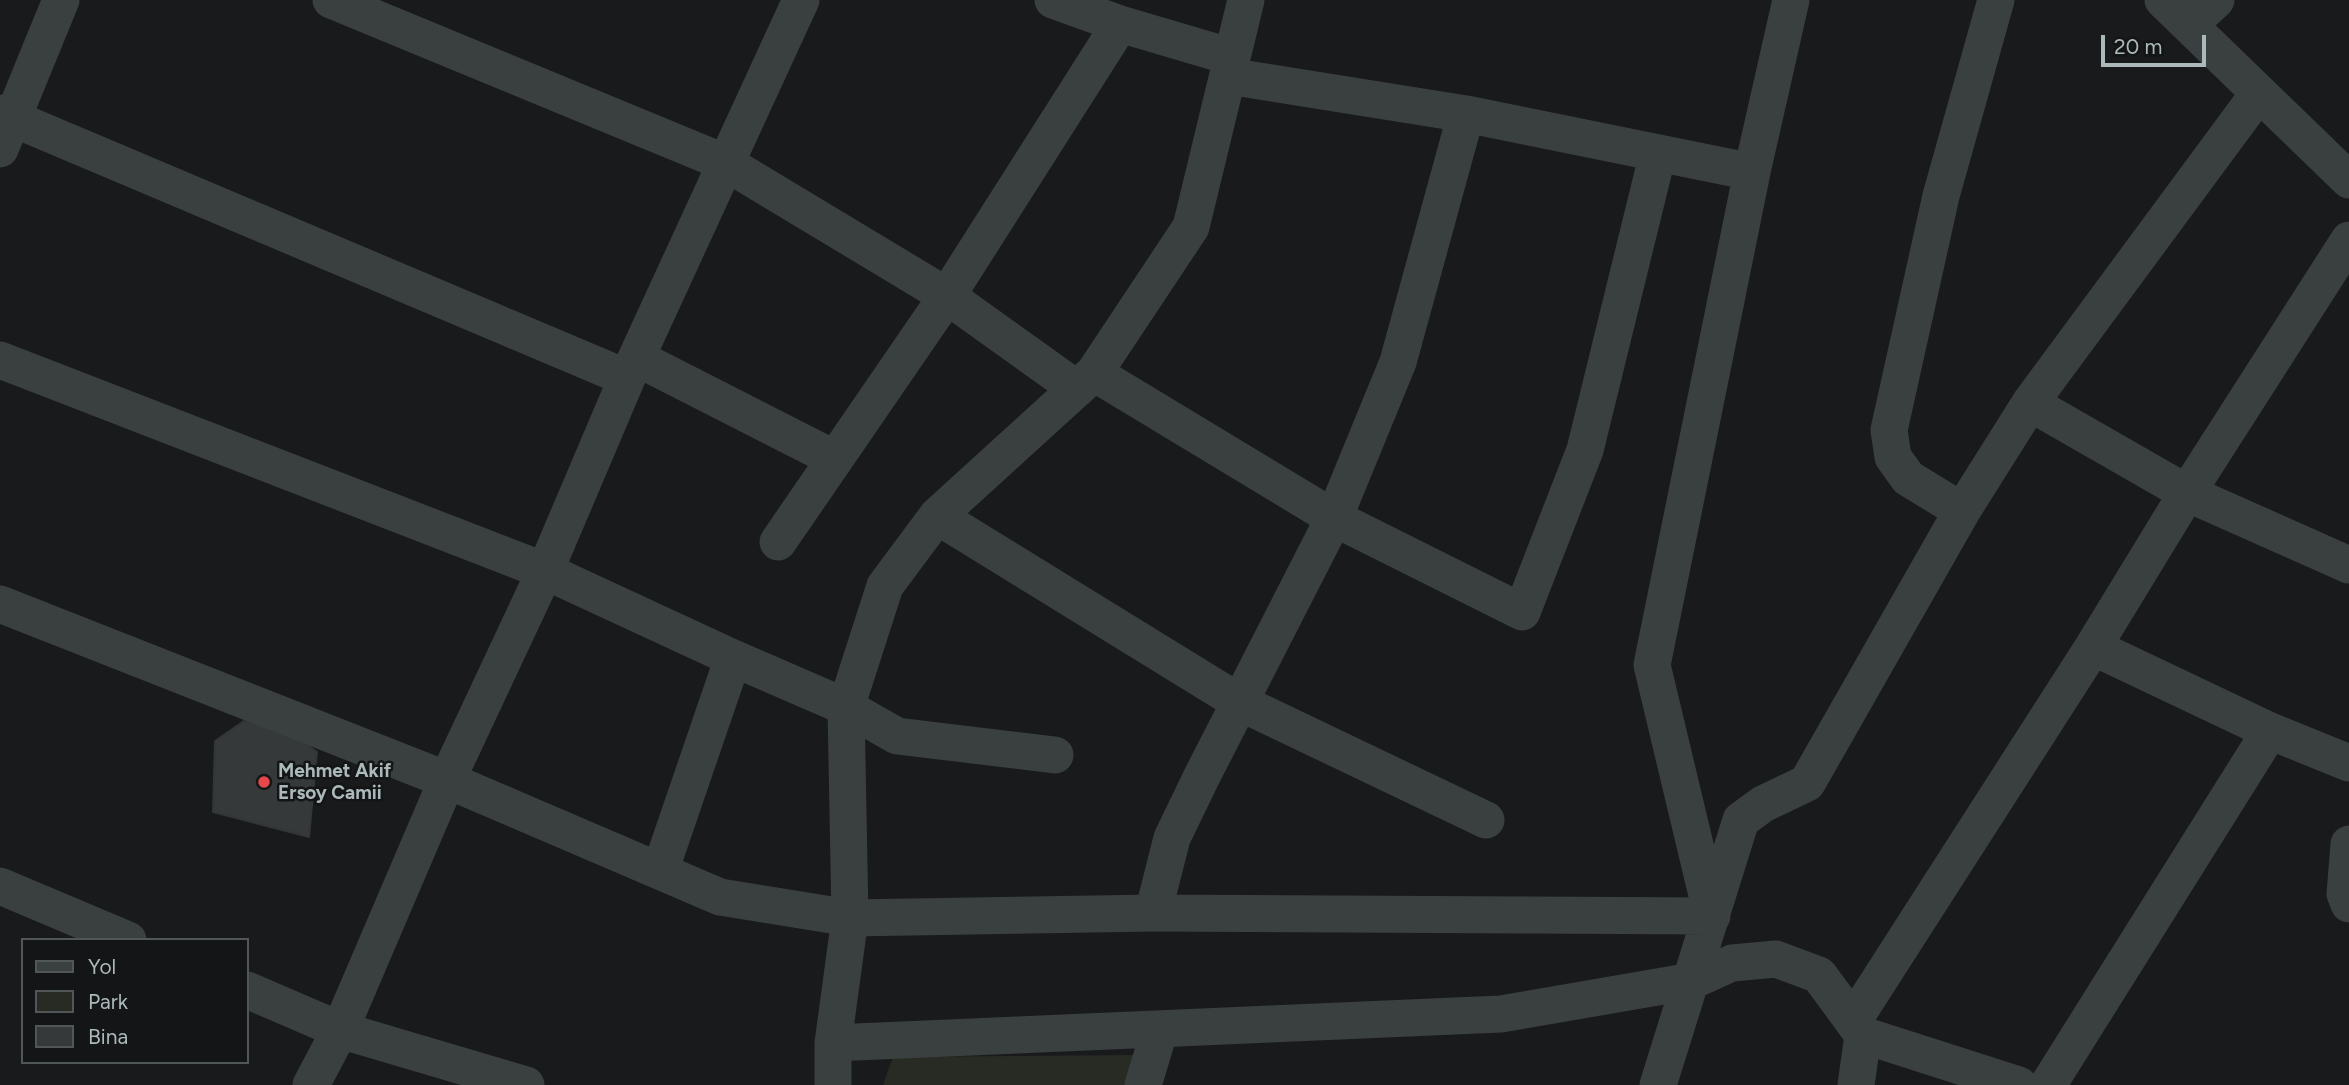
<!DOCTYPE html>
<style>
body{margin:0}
#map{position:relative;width:2349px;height:1085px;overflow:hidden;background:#191a1b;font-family:Figtree,sans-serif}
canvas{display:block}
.legend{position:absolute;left:21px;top:938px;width:228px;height:126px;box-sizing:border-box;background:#141516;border:2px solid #515758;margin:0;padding:9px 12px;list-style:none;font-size:21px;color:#acb9ba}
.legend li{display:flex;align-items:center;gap:14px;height:35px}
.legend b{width:35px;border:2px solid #515758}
.scale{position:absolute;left:2101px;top:35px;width:105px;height:32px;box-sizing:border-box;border:4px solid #acb9ba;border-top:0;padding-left:9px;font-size:21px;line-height:24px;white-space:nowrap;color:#acb9ba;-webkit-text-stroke:5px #141516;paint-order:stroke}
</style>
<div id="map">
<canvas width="2349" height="1085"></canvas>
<ul class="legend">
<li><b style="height:9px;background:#3a3f40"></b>Yol</li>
<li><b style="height:19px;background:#282b23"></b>Park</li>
<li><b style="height:19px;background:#36393a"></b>Bina</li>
</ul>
<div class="scale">20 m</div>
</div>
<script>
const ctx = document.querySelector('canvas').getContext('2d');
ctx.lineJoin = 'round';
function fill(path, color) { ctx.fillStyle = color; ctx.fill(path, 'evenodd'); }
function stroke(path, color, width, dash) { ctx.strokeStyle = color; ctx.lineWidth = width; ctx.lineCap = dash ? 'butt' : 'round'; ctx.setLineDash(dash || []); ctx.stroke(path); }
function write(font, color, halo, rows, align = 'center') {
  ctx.font = font + ' Figtree,sans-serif'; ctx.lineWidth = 5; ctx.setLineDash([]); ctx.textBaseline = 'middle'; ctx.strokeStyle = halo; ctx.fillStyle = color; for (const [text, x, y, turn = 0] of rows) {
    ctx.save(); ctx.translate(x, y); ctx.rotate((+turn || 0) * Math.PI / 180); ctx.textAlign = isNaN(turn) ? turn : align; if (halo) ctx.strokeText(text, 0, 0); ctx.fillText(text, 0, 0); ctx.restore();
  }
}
const green = new Path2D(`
 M 1135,1055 L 1125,1085 L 883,1085 L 893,1057 Z`);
const building = new Path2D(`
 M 244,721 L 288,731 L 317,752 L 309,837 L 213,812 L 215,741 Z`);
const minor = new Path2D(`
 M 331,0 L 726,163 L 947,296 L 1077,389
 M 1053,0 L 1120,24 L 1232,57
 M 2163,0 L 2349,180
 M 2189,25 L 2216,0
 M 1228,76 L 1466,114 L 1752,172
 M 0,113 L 627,378
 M 0,149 L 61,0
 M 637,358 L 835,459
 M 0,360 L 545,571 L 733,658 L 846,707 L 897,736 L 1055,755
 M 1094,373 L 1334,518 L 1522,612 L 1585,450 L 1658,153
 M 2030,403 L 2187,493 L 2349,565
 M 1962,511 L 1908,478 L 1893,457 L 1889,430 L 1941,196 L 1996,0
 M 937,516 L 1239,702 L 1486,820
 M 778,542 L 947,296 L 1120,24
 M 0,604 L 447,780 L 720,897 L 850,918 L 1153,913 L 1712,916 L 1652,665 L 1752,172 L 1791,0
 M 2093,647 L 2270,731 L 2349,763
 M 2349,844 L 2345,894 L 2349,904
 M 660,871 L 733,658
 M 0,886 L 128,940
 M 1153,913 L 1172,838 L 1201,778 L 1334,518 L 1398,362 L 1466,114
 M 247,990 L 340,1030 L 526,1085
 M 1853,1021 L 2093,647 L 2187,493 L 2349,240
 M 833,1043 L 1501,1014 L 1692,981 L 1732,963 L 1776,959 L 1819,975 L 1863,1035 L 2019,1085
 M 311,1085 L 340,1030 L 447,780 L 545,571 L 627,378 L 801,0
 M 833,1085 L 833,1043 L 850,918 L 846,707 L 885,586 L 937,516 L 1094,373 L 1191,227 L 1246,0
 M 1143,1085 L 1160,1029
 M 1658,1085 L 1741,820 L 1763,804 L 1807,783 L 1962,511 L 2030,403 L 2259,93
 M 1856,1085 L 1863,1035
 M 2048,1085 L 2270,731`);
const markers = [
 [264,782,7,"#e4484b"]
];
const poiNames = [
 ["Mehmet Akif",278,771],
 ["Ersoy Camii",278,793]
];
fill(green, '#282b23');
fill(building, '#36393a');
stroke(building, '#333637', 2);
stroke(minor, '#3a3f40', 37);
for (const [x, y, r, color] of markers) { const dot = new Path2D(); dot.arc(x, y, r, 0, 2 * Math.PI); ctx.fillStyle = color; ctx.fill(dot); stroke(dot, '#141516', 2.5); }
write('bold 19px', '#acb9ba', '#141516', poiNames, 'left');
</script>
